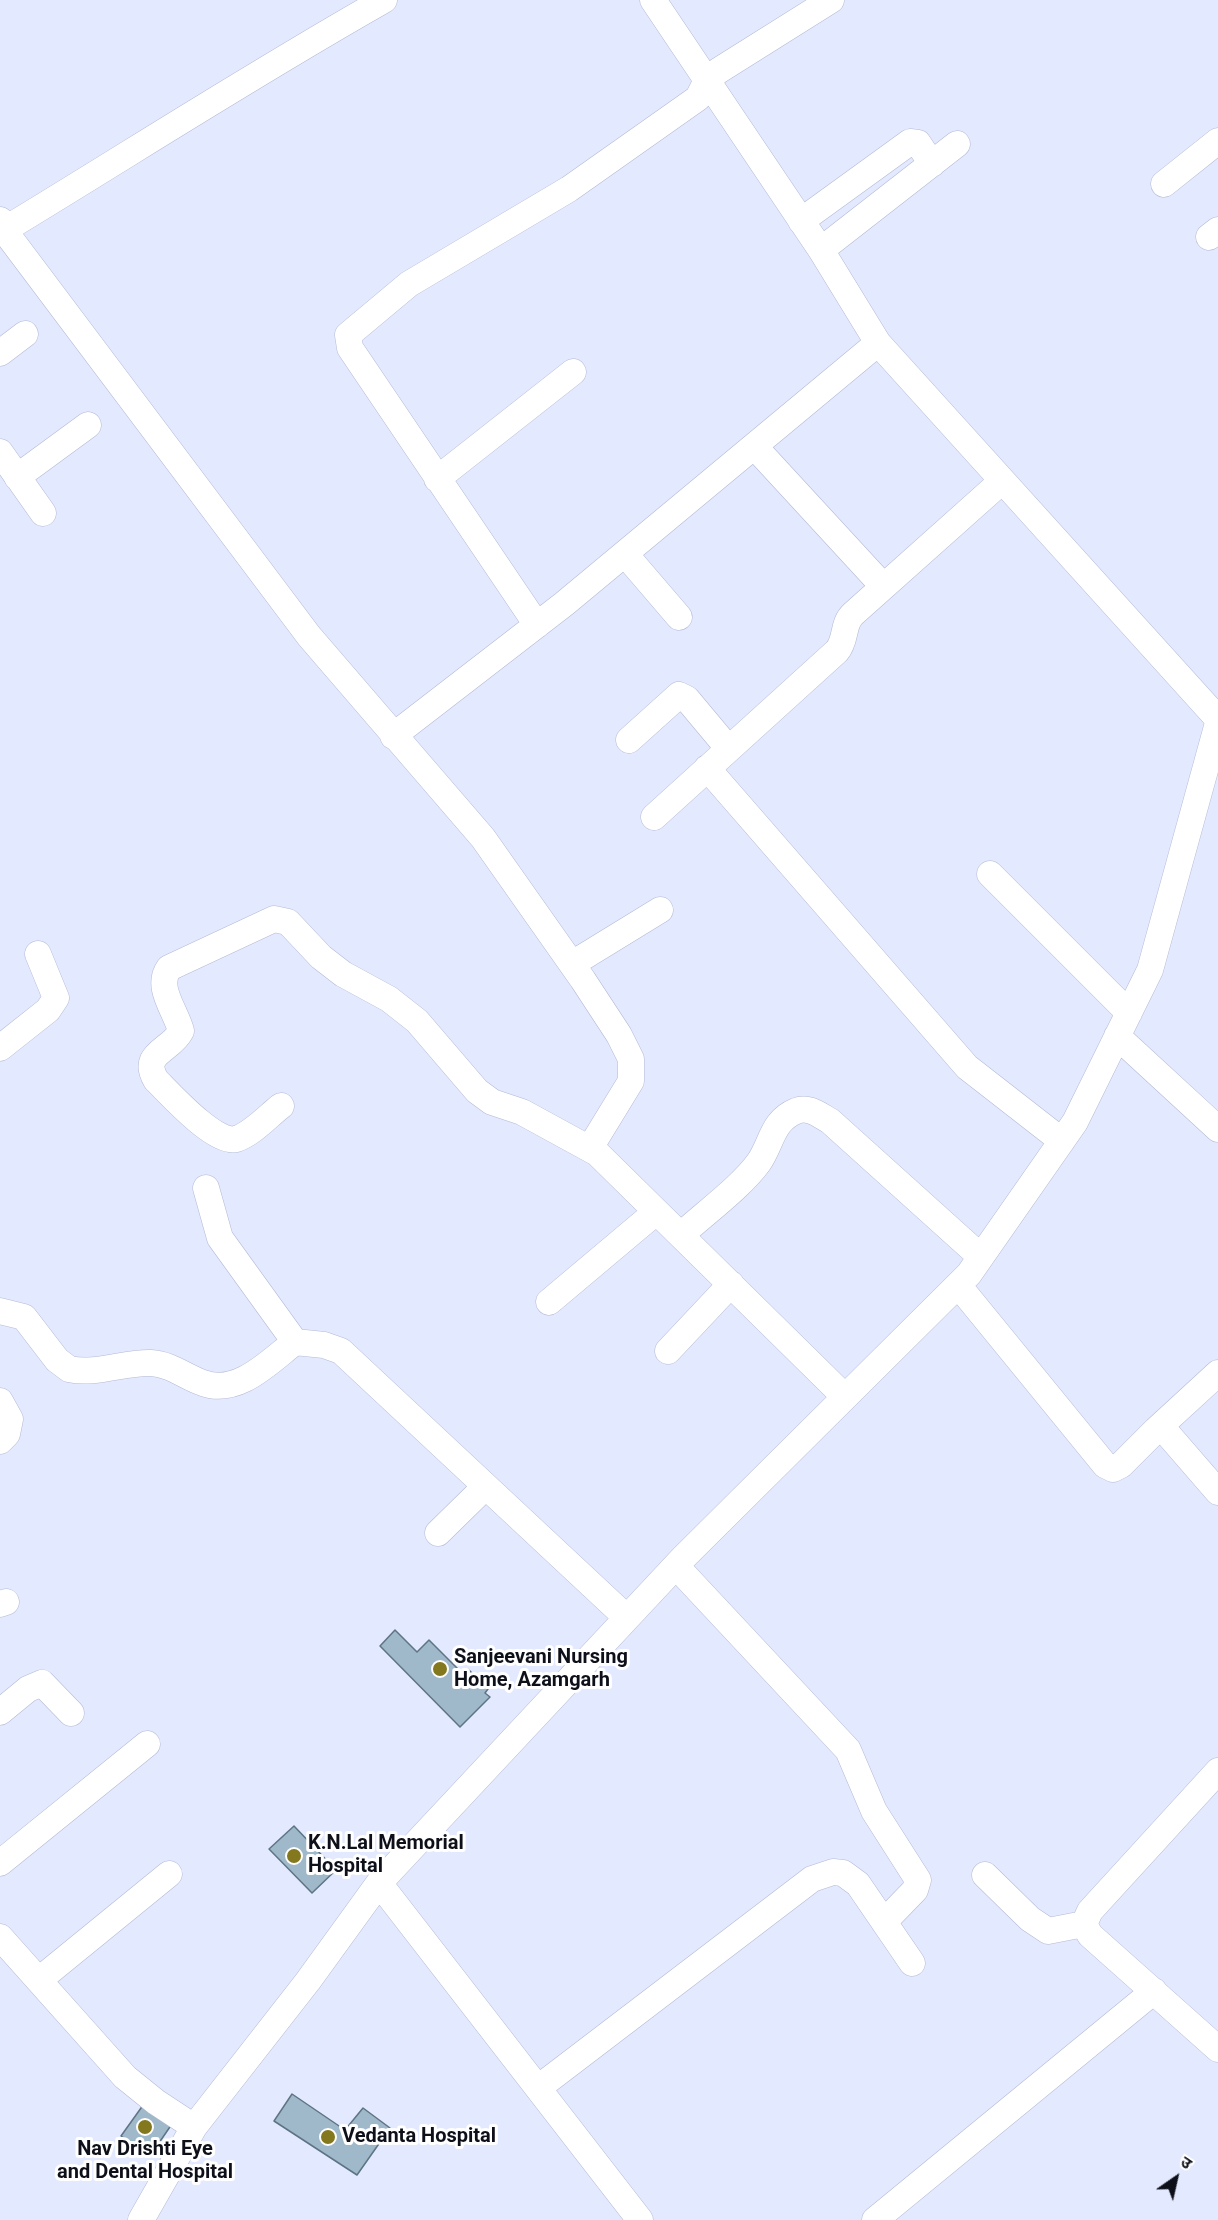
<!DOCTYPE html>
<meta charset="utf-8">
<style>
body{margin:0}
#map{position:relative;width:1218px;height:2220px;overflow:hidden;background:#e3e9fe;font-family:Roboto,"Noto Sans Devanagari",sans-serif}
canvas{display:block}
.north{position:absolute;left:1146px;top:2148px;width:60px;height:60px;-webkit-text-stroke:4px #fff;paint-order:stroke;rotate:34deg;font-size:16px;font-weight:700;line-height:24px;text-align:center;color:#0e1019}
.north::after{content:'';display:block;margin:auto;width:21px;height:27px;background:#0e1019;clip-path:polygon(50% 0,100% 100%,50% 72%,0 100%)}
</style>
<div id="map">
<canvas width="1218" height="2220"></canvas>
<div class="north">उ</div>
</div>
<script>
const ctx = document.querySelector('canvas').getContext('2d');
ctx.lineJoin = 'round';
function fill(path, color) { ctx.fillStyle = color; ctx.fill(path, 'evenodd'); }
function stroke(path, color, width, dash) { ctx.strokeStyle = color; ctx.lineWidth = width; ctx.lineCap = dash ? 'butt' : 'round'; ctx.setLineDash(dash || []); ctx.stroke(path); }
function write(font, color, halo, rows, align = 'center') {
  ctx.font = font + ' Roboto,sans-serif'; ctx.lineWidth = 6; ctx.setLineDash([]); ctx.textBaseline = 'middle'; ctx.strokeStyle = halo; ctx.fillStyle = color; for (const [text, x, y, turn = 0] of rows) {
    ctx.save(); ctx.translate(x, y); ctx.rotate((+turn || 0) * Math.PI / 180); ctx.textAlign = isNaN(turn) ? turn : align; if (halo) ctx.strokeText(text, 0, 0); ctx.fillText(text, 0, 0); ctx.restore();
  }
}
const building = new Path2D(`
 M 395,1630 L 417,1652 L 429,1640 L 463,1674 L 468,1669 L 488,1689 L 485,1693 L 490,1697 L 460,1727 L 380,1646 Z
 M 294,1826 L 336,1870 L 312,1893 L 269,1849 Z
 M 292,2094 L 345,2130 L 363,2108 L 390,2128 L 357,2175 L 274,2121 Z
 M 146,2101 L 174,2121 L 150,2156 L 121,2136 Z`);
const minor = new Path2D(`
 M 653,0 L 821,250 L 878,343 L 1218,719
 M 1164,184 L 1218,141
 M 0,220 L 4,230 L 309,636 L 483,838 L 583,980 L 619,1035 L 631,1059 L 631,1081 L 590,1148
 M 801,221 L 910,142 L 918,143 L 932,164
 M 4,230 C 131,153 255,73 384,0
 M 1209,237 L 1218,230
 M 821,250 L 957,144
 M 0,353 L 25,334
 M 754,446 L 883,586
 M 0,452 L 43,513
 M 17,477 L 88,425
 M 437,479 L 573,372
 M 625,554 L 679,617
 M 537,625 L 350,348 L 348,335 L 409,284 L 569,189 L 698,98 L 706,82 L 718,71 L 831,0
 M 393,736 L 564,604 L 878,343
 M 629,740 L 679,695 L 687,699 L 728,748
 M 707,768 L 967,1067 L 1062,1141
 M 654,817 L 837,651 C 847,639 842,624 853,614 L 1002,481
 M 990,874 L 1129,1013
 M 572,964 L 660,910
 M 1117,1036 L 1218,1129
 M 0,1048 L 48,1010 L 56,998 L 38,954
 M 281,1106 C 268,1116 252,1134 236,1139 C 216,1145 170,1094 156,1080 C 140,1053 171,1051 181,1031 C 176,1011 155,987 169,968 L 274,919 L 288,922 L 321,957 L 343,974 L 389,999 L 417,1021 L 477,1091 L 492,1102 L 522,1112 L 597,1153 L 845,1397
 M 206,1188 L 220,1238 L 295,1342 L 324,1345 L 341,1351 L 627,1618
 M 681,1235 C 704,1214 742,1186 759,1162 C 772,1143 772,1121 796,1111 C 809,1106 819,1115 830,1121 L 981,1257
 M 958,1285 L 1105,1465 L 1113,1469 L 1121,1465 L 1156,1430 L 1166,1432 L 1218,1492
 M 549,1302 L 656,1212
 M 0,1311 L 24,1317 L 57,1360 L 69,1369 C 96,1375 124,1362 151,1363 C 171,1364 185,1377 203,1383 C 238,1396 270,1361 295,1342
 M 668,1351 L 731,1284
 M 0,1401 L 10,1419 L 7,1434 L 0,1441
 M 1156,1430 L 1218,1373
 M 438,1533 L 485,1487
 M 676,1566 L 848,1750 L 874,1811 L 918,1880 L 915,1890 L 884,1922
 M 0,1604 L 6,1602
 M 0,1712 L 28,1689 L 42,1683 L 71,1713
 M 1218,1771 L 1090,1911 L 1084,1924 L 1090,1935 L 1218,2049
 M 0,1863 L 147,1744
 M 985,1875 L 1030,1919 L 1048,1931 L 1084,1924
 M 379,1883 L 640,2220
 M 0,1937 L 125,2077 L 156,2102 L 194,2127
 M 39,1980 L 169,1874
 M 538,2088 L 812,1879 L 833,1872 L 843,1873 L 858,1884 L 912,1963
 M 141,2220 L 194,2127 L 308,1981 L 379,1883 L 684,1557 L 969,1274 L 1075,1122 L 1150,970 L 1218,723
 M 875,2220 L 1154,1991`);
const markers = [
 [440,1669,8,"#83781d"],
 [294,1856,8,"#83781d"],
 [145,2127,8,"#83781d"],
 [328,2137,8,"#83781d"]
];
const poiNames = [
 ["Sanjeevani Nursing",454,1658],
 ["Home, Azamgarh",454,1681],
 ["K.N.Lal Memorial",308,1844],
 ["Hospital",308,1867],
 ["Vedanta Hospital",342,2137],
 ["Nav Drishti Eye",145,2150,"center"],
 ["and Dental Hospital",145,2173,"center"]
];
fill(building, '#9fb8ca');
stroke(building, '#5d7484', 1.5);
stroke(minor, '#b3bad4', 27);
stroke(minor, '#fff', 26);
for (const [x, y, r, color] of markers) { const dot = new Path2D(); dot.arc(x, y, r, 0, 2 * Math.PI); ctx.fillStyle = color; ctx.fill(dot); stroke(dot, '#fff', 2); }
write('bold 20px', '#0e1019', '#fff', poiNames, 'left');
</script>
